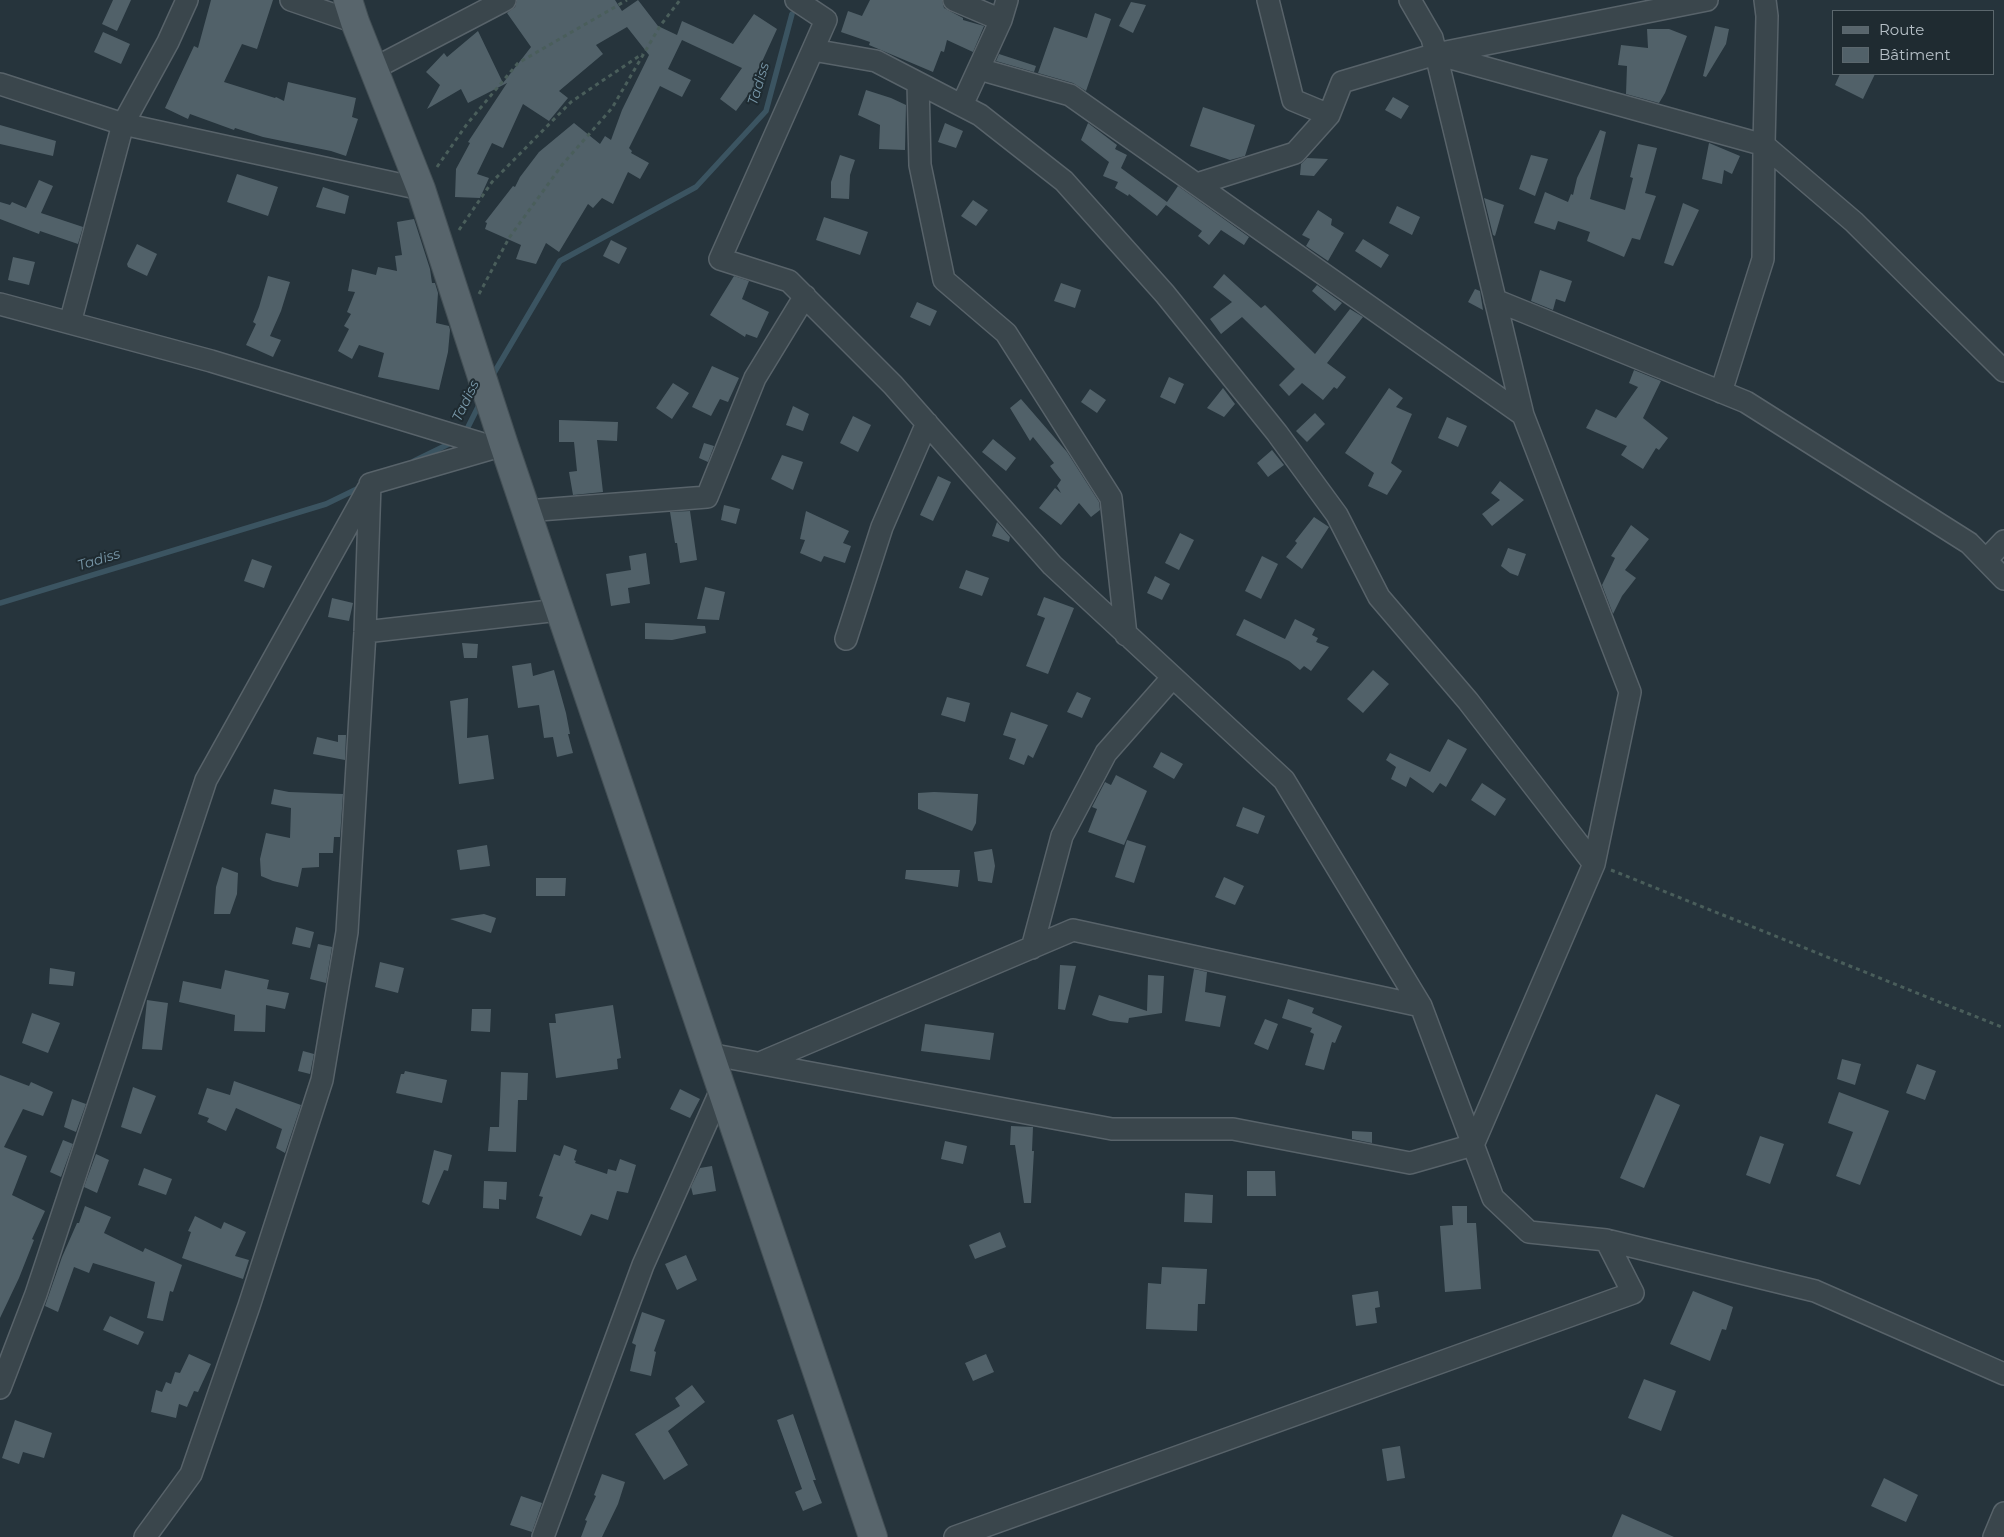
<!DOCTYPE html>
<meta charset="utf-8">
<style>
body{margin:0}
#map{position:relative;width:2004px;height:1537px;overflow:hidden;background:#26343c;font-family:Montserrat,sans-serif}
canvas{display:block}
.legend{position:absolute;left:1832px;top:10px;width:162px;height:65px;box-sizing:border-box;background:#1f2b31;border:1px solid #5b676d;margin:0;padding:6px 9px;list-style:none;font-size:15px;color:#b6c0c7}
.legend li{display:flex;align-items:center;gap:10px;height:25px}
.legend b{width:25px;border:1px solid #5b676d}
</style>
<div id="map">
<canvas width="2004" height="1537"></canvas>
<ul class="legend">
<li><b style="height:6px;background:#58656c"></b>Route</li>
<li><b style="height:14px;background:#516169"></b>Bâtiment</li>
</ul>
</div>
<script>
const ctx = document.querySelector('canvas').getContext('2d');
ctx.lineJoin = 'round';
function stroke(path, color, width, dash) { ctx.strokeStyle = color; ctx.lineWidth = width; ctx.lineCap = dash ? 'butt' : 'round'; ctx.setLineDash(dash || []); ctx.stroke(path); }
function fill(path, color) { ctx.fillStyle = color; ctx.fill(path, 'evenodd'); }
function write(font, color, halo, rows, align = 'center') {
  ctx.font = font + ' Montserrat,sans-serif'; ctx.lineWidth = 4; ctx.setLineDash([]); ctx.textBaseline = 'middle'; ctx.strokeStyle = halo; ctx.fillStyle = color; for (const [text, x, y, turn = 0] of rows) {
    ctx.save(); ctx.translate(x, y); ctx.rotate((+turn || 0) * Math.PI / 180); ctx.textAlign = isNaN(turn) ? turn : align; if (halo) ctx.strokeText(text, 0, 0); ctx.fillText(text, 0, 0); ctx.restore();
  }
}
const stream = new Path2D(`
 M 491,378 L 560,261 L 696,187 L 766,111 L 792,14
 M 464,435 L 480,403
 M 414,461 L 455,441
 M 0,603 L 326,504 L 361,487`);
const building = new Path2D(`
 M 113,0 L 131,0 L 117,31 L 102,24 Z
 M 211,0 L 273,0 L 257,49 L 242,44 L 224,82 L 275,98 L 276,97 L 284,101 L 288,82 L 356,98 L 352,117 L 358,119 L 346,156 L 331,151 L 263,137 L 235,128 L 234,130 L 190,114 L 188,119 L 165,108 L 194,46 L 198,48 Z
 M 517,0 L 615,0 L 622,11 L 638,0 L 658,26 L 677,35 L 682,21 L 733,44 L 754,14 L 777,29 L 755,77 L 759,80 L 736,111 L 720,99 L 742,68 L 682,40 L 668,69 L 691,80 L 682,97 L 660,86 L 629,148 L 632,151 L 631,153 L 649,163 L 640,179 L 628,172 L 613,204 L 602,198 L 593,208 L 588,204 L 559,252 L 546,243 L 536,264 L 516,259 L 521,245 L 485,229 L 487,223 L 485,222 L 513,186 L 515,187 L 520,177 L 539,152 L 574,123 L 600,144 L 605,136 L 611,140 L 622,110 L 649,55 L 627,27 L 596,45 L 603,54 L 559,91 L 568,98 L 549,121 L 523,104 L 503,148 L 492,143 L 477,174 L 489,178 L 480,198 L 455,197 L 456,169 L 470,143 L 468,142 L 507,83 L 468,103 L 461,89 L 427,109 L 440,85 L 426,72 L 444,53 L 447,57 L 478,31 L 503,83 L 531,47 L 507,13 L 515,7 Z
 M 870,0 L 942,0 L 944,8 L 963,18 L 963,20 L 984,26 L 973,52 L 947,40 L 944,52 L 941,51 L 933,72 L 869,45 L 870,42 L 841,32 L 848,11 L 862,16 Z
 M 1131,2 L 1146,5 L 1133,33 L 1119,26 Z
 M 1095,13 L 1111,19 L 1086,91 L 1073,83 L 1038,73 L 1054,27 L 1087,38 Z
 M 1715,26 L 1729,29 L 1726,44 L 1706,77 L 1703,76 Z
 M 1647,29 L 1669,29 L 1687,36 L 1665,93 L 1659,103 L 1626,94 L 1627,66 L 1618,65 L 1621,45 L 1648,48 Z
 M 103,32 L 130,44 L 121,64 L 94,52 Z
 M 999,54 L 1036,66 L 1034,72 L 996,61 Z
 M 1840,74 L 1875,74 L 1863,99 L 1835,85 Z
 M 866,90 L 891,98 L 906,105 L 905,150 L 879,149 L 880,125 L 858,115 Z
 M 1393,97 L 1409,106 L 1401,119 L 1385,110 Z
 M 1203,107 L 1255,125 L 1245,156 L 1230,160 L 1190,146 Z
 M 945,123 L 963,131 L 956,148 L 938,142 Z
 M 1088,123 L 1117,145 L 1115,149 L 1127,155 L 1121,168 L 1167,202 L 1178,186 L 1249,237 L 1244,245 L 1221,230 L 1209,245 L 1198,236 L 1202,231 L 1166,205 L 1157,216 L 1129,194 L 1128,196 L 1115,188 L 1118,182 L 1103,176 L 1109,162 L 1081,140 Z
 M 0,125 L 56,141 L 53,156 L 0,144 Z
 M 1600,130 L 1606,132 L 1590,199 L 1625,210 L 1633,178 L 1630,177 L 1638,144 L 1657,148 L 1645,193 L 1656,196 L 1640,240 L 1632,238 L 1624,257 L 1587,241 L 1590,232 L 1558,221 L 1555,230 L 1534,223 L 1545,192 L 1568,202 L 1571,194 L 1573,195 L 1577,178 Z
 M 1709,143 L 1740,156 L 1732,174 L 1724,170 L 1722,184 L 1702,179 Z
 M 840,155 L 855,160 L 850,175 L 849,199 L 831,198 L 831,182 Z
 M 1531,155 L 1548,159 L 1535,196 L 1519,189 Z
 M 1307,158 L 1328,159 L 1314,176 L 1300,175 L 1301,164 Z
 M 237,174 L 278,187 L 268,216 L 227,202 Z
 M 39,180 L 53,186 L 41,213 L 83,227 L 78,244 L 40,231 L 39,234 L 0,219 L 0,202 L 10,205 L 12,202 L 26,208 Z
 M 323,187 L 349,196 L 345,214 L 316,207 Z
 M 1484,198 L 1504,205 L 1495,236 L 1493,235 Z
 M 973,200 L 988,210 L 976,226 L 961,216 Z
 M 1683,203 L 1699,210 L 1673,266 L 1664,263 Z
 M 1397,206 L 1420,217 L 1412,235 L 1389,223 Z
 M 1318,210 L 1332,219 L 1331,225 L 1344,233 L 1328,261 L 1306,246 L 1310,239 L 1302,235 Z
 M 824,217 L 868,232 L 860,255 L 816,240 Z
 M 414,219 L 430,269 L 432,283 L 435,283 L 438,293 L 436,323 L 449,326 L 450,330 L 448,352 L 439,390 L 378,377 L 384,353 L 359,345 L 352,359 L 338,351 L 349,329 L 344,326 L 351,314 L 347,312 L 355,292 L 348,291 L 352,269 L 376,275 L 378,267 L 397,271 L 395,256 L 402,255 L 397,222 Z
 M 1363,239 L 1389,255 L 1381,268 L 1355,251 Z
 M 611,240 L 627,248 L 619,264 L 603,256 Z
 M 137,244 L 157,254 L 147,276 L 128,267 L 127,264 Z
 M 13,257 L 35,262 L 29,285 L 8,280 Z
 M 1540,270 L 1572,281 L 1565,302 L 1556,299 L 1553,310 L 1531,301 Z
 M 1224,274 L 1261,308 L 1265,305 L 1315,354 L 1350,309 L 1363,317 L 1327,363 L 1346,377 L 1337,389 L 1334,387 L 1323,400 L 1302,383 L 1289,396 L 1279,385 L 1295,369 L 1242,317 L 1221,334 L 1210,319 L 1232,302 L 1213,287 Z
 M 268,276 L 290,282 L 281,311 L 270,336 L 281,340 L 273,357 L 246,345 L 256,324 L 253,322 L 259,307 Z
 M 734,276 L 749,281 L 742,299 L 769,312 L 757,338 L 746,334 L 745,337 L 710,315 Z
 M 1061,283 L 1081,290 L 1075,308 L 1054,301 Z
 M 1317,285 L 1342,303 L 1335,311 L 1312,291 Z
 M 1475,289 L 1480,291 L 1483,310 L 1468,302 Z
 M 917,302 L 937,311 L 930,326 L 910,317 Z
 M 712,366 L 739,378 L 728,402 L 720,399 L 711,416 L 692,407 Z
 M 1634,370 L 1661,381 L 1643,418 L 1668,438 L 1659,450 L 1656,448 L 1643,469 L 1621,455 L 1627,446 L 1586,428 L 1596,409 L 1616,418 L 1638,387 L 1629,383 Z
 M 1169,377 L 1184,384 L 1175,404 L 1160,397 Z
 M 673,383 L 689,393 L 672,419 L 656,408 Z
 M 1223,388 L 1235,404 L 1224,417 L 1207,408 Z
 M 1389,388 L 1403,398 L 1396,407 L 1412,414 L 1391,463 L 1402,471 L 1387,495 L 1368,486 L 1374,473 L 1345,453 Z
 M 1090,389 L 1106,400 L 1097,413 L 1081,402 Z
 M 1021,399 L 1067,452 L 1099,502 L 1100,510 L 1091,517 L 1079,503 L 1061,525 L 1039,508 L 1055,488 L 1061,493 L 1057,486 L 1061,480 L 1050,466 L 1054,463 L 1033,437 L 1030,441 L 1010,408 Z
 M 793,406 L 809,414 L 803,431 L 786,425 Z
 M 1315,413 L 1325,424 L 1307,442 L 1296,431 Z
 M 853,416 L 871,425 L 858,452 L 840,443 Z
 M 1447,417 L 1467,426 L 1458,447 L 1438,438 Z
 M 559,420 L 618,422 L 617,441 L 597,440 L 603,492 L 573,495 L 569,472 L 577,471 L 574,442 L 559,442 Z
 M 993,439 L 1016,458 L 1006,471 L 982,452 Z
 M 704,443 L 714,446 L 708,462 L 699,458 Z
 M 1272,450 L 1284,465 L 1268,477 L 1257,463 Z
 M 782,455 L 803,462 L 793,490 L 771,479 Z
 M 938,476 L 951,482 L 933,521 L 920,515 Z
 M 1500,481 L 1524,500 L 1492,526 L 1482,514 L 1500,500 L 1491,493 Z
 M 724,505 L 740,509 L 736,524 L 721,520 Z
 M 690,511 L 697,560 L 680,563 L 677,543 L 675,543 L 670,512 Z
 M 806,511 L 849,531 L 843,543 L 851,546 L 845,563 L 824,556 L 821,562 L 800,553 L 805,540 L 800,539 Z
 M 1314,517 L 1329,527 L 1302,569 L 1286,557 L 1297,543 L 1295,541 Z
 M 997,522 L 1010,537 L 1009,542 L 992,536 Z
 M 1631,525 L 1649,539 L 1625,570 L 1636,578 L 1622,596 L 1613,614 L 1602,585 L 1615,558 L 1611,556 Z
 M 1180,533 L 1194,540 L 1179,570 L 1165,563 Z
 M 1508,548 L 1526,554 L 1518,576 L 1510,573 L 1501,566 Z
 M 646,553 L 650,584 L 628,588 L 630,603 L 611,606 L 606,574 L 631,570 L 629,556 Z
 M 1262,556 L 1278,564 L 1261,599 L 1245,591 Z
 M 252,559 L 272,566 L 264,588 L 244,581 Z
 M 966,570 L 989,578 L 982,596 L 959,588 Z
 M 1155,576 L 1170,584 L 1162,600 L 1147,593 Z
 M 705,587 L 725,592 L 719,620 L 697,619 Z
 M 1044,597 L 1074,608 L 1048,674 L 1026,666 L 1045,618 L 1037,615 Z
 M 332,598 L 353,603 L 349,621 L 328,617 Z
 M 1244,619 L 1285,639 L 1295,619 L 1315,629 L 1312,635 L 1318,638 L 1316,642 L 1329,647 L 1311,671 L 1304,666 L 1300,670 L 1289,661 L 1236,635 Z
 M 645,623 L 705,626 L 706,633 L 672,640 L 645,639 Z
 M 462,643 L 478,644 L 477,658 L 464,658 Z
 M 531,663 L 533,676 L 554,670 L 566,713 L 570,734 L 568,734 L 573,753 L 557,757 L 553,737 L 544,738 L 539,705 L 518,708 L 512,666 Z
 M 1373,670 L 1389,684 L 1363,713 L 1347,699 Z
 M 1077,692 L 1091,698 L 1082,718 L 1067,712 Z
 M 947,697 L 970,703 L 965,722 L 941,715 Z
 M 468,698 L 467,738 L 488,735 L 494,779 L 459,784 L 450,701 Z
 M 1011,712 L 1048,725 L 1033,758 L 1028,755 L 1024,765 L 1009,759 L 1016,739 L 1003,735 Z
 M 338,735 L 346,735 L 345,760 L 313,754 L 317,737 L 338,742 Z
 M 1448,739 L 1467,749 L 1446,787 L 1440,783 L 1433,793 L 1410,777 L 1406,787 L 1391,779 L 1396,767 L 1386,760 L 1390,753 L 1430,772 Z
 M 1161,752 L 1183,764 L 1174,779 L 1153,767 Z
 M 1116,775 L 1147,791 L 1124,845 L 1088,832 L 1097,809 L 1092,807 L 1105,782 L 1111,785 Z
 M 1482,783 L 1506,799 L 1495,816 L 1471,800 Z
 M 274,789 L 289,792 L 343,794 L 340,837 L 334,837 L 333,853 L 319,853 L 319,867 L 302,868 L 298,887 L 273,881 L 261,876 L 260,859 L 266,833 L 290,838 L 291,808 L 271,804 Z
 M 934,792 L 978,794 L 976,823 L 972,831 L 918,809 L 918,793 Z
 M 1243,807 L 1265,816 L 1258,834 L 1236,826 Z
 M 1127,840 L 1146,846 L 1134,883 L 1115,877 Z
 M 487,845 L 490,866 L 460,870 L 457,850 Z
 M 992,849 L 995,866 L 992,883 L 978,881 L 974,852 Z
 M 222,867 L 238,873 L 237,894 L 230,914 L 214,914 L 216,887 Z
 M 906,870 L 960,870 L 958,887 L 905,879 Z
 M 1224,877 L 1244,886 L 1235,905 L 1215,897 Z
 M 536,878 L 566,878 L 565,896 L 536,896 Z
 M 484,914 L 496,918 L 491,933 L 450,919 Z
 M 296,927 L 314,932 L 310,948 L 292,944 Z
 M 318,944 L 332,947 L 326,983 L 310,979 Z
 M 380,962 L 404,968 L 398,993 L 375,987 Z
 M 1060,965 L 1076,966 L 1065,1010 L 1058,1009 Z
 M 50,968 L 75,972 L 73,986 L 49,984 Z
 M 1194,969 L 1207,972 L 1205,992 L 1226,996 L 1220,1027 L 1185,1021 Z
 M 225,970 L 269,980 L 267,989 L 289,993 L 285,1009 L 266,1005 L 265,1032 L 234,1031 L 235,1015 L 179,1002 L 183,981 L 221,989 Z
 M 1148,975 L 1164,976 L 1162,1013 L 1129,1018 L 1128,1023 L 1110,1021 L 1092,1015 L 1099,995 L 1147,1011 Z
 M 1288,999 L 1314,1008 L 1312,1013 L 1342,1026 L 1335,1043 L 1332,1042 L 1324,1070 L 1305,1065 L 1314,1034 L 1310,1032 L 1312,1028 L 1282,1018 Z
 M 147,1000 L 168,1003 L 162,1050 L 142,1049 Z
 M 613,1005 L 621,1058 L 617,1059 L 618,1069 L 556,1078 L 549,1023 L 556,1023 L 555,1014 Z
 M 472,1009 L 491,1009 L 490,1032 L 471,1031 Z
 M 32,1013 L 60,1023 L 48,1053 L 22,1043 Z
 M 1265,1019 L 1278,1024 L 1268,1050 L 1254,1044 Z
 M 925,1024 L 994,1033 L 990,1060 L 921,1051 Z
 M 303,1051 L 314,1054 L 310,1074 L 298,1071 Z
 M 1842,1059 L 1861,1064 L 1855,1085 L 1837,1079 Z
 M 1917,1064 L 1936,1071 L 1925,1100 L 1906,1093 Z
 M 405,1071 L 447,1080 L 442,1103 L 396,1093 L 401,1074 L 404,1074 Z
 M 501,1072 L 528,1073 L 527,1100 L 518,1100 L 516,1152 L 488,1151 L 490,1127 L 499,1127 Z
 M 0,1075 L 29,1086 L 31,1082 L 53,1092 L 43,1116 L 23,1109 L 4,1147 L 27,1156 L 12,1195 L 45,1211 L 32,1239 L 34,1240 L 19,1278 L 0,1318 Z
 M 234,1081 L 301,1105 L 285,1153 L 276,1148 L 282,1129 L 236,1108 L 226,1131 L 207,1122 L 209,1118 L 198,1114 L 207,1088 L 230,1095 Z
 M 133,1087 L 156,1096 L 141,1134 L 121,1127 Z
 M 680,1089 L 700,1099 L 690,1118 L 670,1109 Z
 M 1839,1092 L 1889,1111 L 1860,1185 L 1836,1176 L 1853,1132 L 1828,1123 Z
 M 1656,1094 L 1680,1105 L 1644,1188 L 1620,1178 Z
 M 72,1099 L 86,1104 L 76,1132 L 64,1127 Z
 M 1011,1126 L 1033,1127 L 1032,1151 L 1034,1151 L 1031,1203 L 1024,1203 L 1015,1145 L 1010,1145 Z
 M 1352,1131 L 1372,1132 L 1372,1143 L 1352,1139 Z
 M 1760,1136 L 1784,1144 L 1770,1184 L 1746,1175 Z
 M 63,1140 L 73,1144 L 61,1177 L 50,1172 Z
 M 945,1141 L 967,1146 L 963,1164 L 941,1159 Z
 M 564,1145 L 577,1150 L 574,1160 L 576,1161 L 575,1163 L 607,1174 L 608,1169 L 616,1171 L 620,1159 L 636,1165 L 628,1193 L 617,1191 L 608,1220 L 591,1214 L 581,1236 L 536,1218 L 543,1197 L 539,1196 L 554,1154 L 560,1156 Z
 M 434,1150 L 452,1155 L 448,1171 L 444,1170 L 429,1205 L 422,1202 Z
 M 96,1154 L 109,1160 L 97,1193 L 84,1187 Z
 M 712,1166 L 716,1191 L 693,1195 L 691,1187 L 700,1168 Z
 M 144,1168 L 172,1179 L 166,1195 L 138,1185 Z
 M 1247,1171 L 1275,1171 L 1276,1196 L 1247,1196 Z
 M 484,1181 L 507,1182 L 506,1200 L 499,1199 L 499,1209 L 483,1208 Z
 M 1185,1193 L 1213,1195 L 1212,1223 L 1184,1222 Z
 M 85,1206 L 111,1217 L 104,1233 L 143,1252 L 145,1248 L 182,1265 L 173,1292 L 170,1291 L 163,1321 L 147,1318 L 155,1282 L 93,1263 L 89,1273 L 74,1267 L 58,1312 L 45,1306 L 62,1257 L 77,1223 L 79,1223 Z
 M 1452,1206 L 1467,1206 L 1467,1223 L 1476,1223 L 1481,1289 L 1445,1292 L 1440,1226 L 1453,1225 Z
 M 195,1216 L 221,1229 L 224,1222 L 246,1232 L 235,1256 L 249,1260 L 243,1279 L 182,1258 L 191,1232 L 188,1231 Z
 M 1000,1232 L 1006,1247 L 975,1259 L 969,1245 Z
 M 686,1255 L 697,1280 L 677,1290 L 665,1264 Z
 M 1162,1267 L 1207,1269 L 1205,1304 L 1198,1304 L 1197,1331 L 1146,1329 L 1148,1283 L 1161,1284 Z
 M 1378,1291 L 1380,1307 L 1375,1308 L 1377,1323 L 1356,1326 L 1352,1295 Z
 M 1693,1291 L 1733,1307 L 1726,1330 L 1722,1329 L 1710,1361 L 1670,1344 Z
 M 642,1312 L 665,1320 L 654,1351 L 656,1352 L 651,1376 L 630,1371 L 636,1345 L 632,1343 Z
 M 110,1316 L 144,1332 L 138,1345 L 103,1330 Z
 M 189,1354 L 211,1364 L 198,1392 L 194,1391 L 187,1407 L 179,1404 L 176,1418 L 151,1412 L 156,1390 L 162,1392 L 166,1382 L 171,1384 L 175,1372 L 180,1373 Z
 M 986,1354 L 994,1372 L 973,1381 L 965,1363 Z
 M 1644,1379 L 1676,1391 L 1661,1431 L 1628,1418 Z
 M 692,1385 L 705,1402 L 668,1431 L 688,1465 L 664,1480 L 635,1434 L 680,1406 L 675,1398 Z
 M 793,1414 L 816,1480 L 813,1480 L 822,1503 L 803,1511 L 795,1492 L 802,1489 L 777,1420 Z
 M 15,1420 L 52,1433 L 44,1458 L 23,1452 L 19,1464 L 2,1458 Z
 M 1400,1446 L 1405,1478 L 1387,1481 L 1382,1449 Z
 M 602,1474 L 625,1482 L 618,1504 L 602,1537 L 581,1537 L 587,1521 L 585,1520 L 596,1496 L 594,1495 Z
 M 1884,1478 L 1918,1495 L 1906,1522 L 1871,1506 Z
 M 521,1496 L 542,1503 L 532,1532 L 510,1525 Z
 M 1622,1514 L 1674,1537 L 1612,1537 Z`);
const path = new Path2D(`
 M 437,167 L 467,124 L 518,63 L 627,0
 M 459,230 L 492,182 L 571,102 L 642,54
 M 479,294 L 509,238 L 562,165 L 612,108 L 660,26 L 680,0
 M 1611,870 L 2004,1028`);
const minor = new Path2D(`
 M 291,0 L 355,22
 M 796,0 L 826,20 L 720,259 L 789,281 L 893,385 L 1052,565 L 1284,780 L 1421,1006 L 1493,1198 L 1529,1232 L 1606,1240 L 1633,1293 L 955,1537
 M 954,0 L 1001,20
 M 1268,0 L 1293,100 L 1329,115
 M 813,50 L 876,61 L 980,115 L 1064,181 L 1165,294 L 1277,433 L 1337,515 L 1379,597 L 1468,701 L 1594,864
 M 1436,54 L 1764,145 L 1854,222 L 2004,371
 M 373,69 L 505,0
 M 979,69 L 1070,95 L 1523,415
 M 918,83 L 920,165 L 944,280 L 1006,333 L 1111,498 L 1126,635
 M 0,84 L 123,124 L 421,189
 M 962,105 L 1001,20 L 1007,0
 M 1197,184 L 1295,153 L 1329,115 L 1342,82 L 1436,54 L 1707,0
 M 1495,300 L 1746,402 L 1969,543 L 2004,579
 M 0,304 L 211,361 L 496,448
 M 70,323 L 123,124 L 168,42 L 187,0
 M 1721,392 L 1763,259 L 1764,145 L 1767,16 L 1765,0
 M 526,511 L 707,497 L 755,378 L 805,296
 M 1986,560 L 2004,541
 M 365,632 L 559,610
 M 846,639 L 882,527 L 927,423
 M 1032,948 L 1062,836 L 1106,753 L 1172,678
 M 709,1054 L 1112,1129 L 1233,1129 L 1410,1163 L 1473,1145 L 1594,864 L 1630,692 L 1523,415 L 1432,38 L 1410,0
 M 760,1063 L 1073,930 L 1421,1006
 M 1606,1240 L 1815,1291 L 2004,1374
 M 0,1388 L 36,1294 L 206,780 L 368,489
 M 145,1537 L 191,1474 L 249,1306 L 322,1080 L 347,932 L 365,632 L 370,484 L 504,445
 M 543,1537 L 643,1265 L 721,1090
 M 1994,1537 L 2004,1513`);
const primary = new Path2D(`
 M 348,0 L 355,22 L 421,189 L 504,445 L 873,1537`);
const waterNames = [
 ["Tadiss",759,84,-73],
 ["Tadiss",466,401,-64],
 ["Tadiss",99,560,-17]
];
stroke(stream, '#3b5461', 5.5);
fill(building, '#516169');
stroke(minor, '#58636a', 24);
stroke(primary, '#434f55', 30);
stroke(path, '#4a5e5b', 3, [4, 4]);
stroke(minor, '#3a464c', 21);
stroke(primary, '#58656c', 28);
write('italic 14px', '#7897a8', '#1f2b31', waterNames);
</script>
